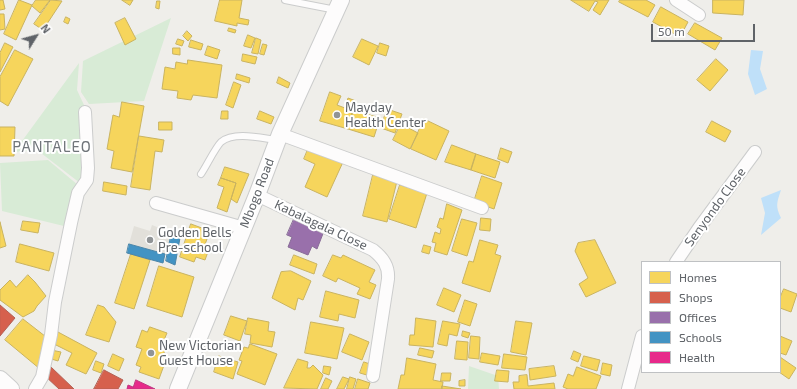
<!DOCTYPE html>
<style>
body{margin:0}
#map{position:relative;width:797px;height:389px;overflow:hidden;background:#efeeea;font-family:"Exo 2",sans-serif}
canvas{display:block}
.legend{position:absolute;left:641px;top:261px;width:140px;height:112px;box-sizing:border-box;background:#fff;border:1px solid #bfc1c3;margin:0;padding:5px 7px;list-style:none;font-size:12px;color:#5f6368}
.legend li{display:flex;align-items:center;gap:8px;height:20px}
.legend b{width:20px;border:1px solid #bfc1c3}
.north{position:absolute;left:16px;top:16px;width:40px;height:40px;-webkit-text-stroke:3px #fff;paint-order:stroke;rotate:53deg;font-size:11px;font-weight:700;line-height:16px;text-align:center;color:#5f6368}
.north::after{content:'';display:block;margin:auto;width:14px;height:18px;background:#5f6368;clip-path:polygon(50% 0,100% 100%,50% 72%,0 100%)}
.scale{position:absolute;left:651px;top:24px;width:104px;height:18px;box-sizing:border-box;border:2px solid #5f6368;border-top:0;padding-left:5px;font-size:12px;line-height:14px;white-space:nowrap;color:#5f6368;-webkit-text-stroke:3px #fff;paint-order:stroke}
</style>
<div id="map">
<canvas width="797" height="389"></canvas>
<ul class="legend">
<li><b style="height:11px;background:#f6d55c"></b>Homes</li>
<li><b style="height:11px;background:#d6604d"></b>Shops</li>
<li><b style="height:11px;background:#9970ab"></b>Offices</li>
<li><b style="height:11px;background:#4393c3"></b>Schools</li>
<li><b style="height:11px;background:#e7298a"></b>Health</li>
</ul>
<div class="north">N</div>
<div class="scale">50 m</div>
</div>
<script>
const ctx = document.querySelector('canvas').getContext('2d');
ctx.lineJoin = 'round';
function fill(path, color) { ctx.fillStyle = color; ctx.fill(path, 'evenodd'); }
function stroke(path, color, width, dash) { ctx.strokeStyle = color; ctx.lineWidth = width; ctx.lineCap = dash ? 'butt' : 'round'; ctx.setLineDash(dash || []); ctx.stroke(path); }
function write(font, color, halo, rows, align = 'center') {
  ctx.font = font + ' "Exo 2",sans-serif'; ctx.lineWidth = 4; ctx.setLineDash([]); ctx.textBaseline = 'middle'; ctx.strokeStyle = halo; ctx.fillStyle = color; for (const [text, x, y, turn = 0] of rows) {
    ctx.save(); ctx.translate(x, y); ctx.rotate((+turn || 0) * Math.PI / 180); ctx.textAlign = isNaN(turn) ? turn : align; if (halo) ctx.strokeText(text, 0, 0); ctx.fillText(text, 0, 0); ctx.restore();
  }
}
const education = new Path2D(`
 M 152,225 L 162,229 L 161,234 L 171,236 L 165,254 L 129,244 L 134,226 L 150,231 Z`);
const green = new Path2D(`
 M 171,18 L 144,101 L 89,104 L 81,92 L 83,61 Z
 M 79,63 L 77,90 L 84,105 L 86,179 L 80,183 L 37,150 L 14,152 Z
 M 48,160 L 78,185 L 68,227 L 2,211 L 0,163 Z
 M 469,366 L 498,376 L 499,389 L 468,389 Z`);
const water = new Path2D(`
 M 751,50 L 763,51 L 760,69 L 767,89 L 755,95 L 748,74 Z
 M 781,190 C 777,202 775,206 781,218 L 761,235 L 765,213 L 761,198 Z`);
const homes = new Path2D(`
 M 0,0 L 3,0 L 5,9 L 0,10 Z
 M 19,0 L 32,5 L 16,40 L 4,34 Z
 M 36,0 L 50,0 L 40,13 L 32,6 Z
 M 51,0 L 62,1 L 43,30 L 34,24 Z
 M 122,0 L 133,0 L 130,5 Z
 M 220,0 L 242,0 L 239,18 L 249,20 L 248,25 L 237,23 L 237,26 L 215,21 Z
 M 571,0 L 609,0 L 600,15 L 593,10 L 598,2 L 595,1 L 589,11 Z
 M 620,0 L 646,0 L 655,5 L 648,17 L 619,2 Z
 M 713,0 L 744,0 L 743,15 L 713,13 Z
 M 157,1 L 160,1 L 159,9 L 156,8 Z
 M 661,7 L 688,22 L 680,37 L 653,22 Z
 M 0,14 L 4,14 L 5,29 L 0,30 Z
 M 66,17 L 70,19 L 68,24 L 64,22 Z
 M 125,18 L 136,39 L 125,45 L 115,23 Z
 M 695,23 L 722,38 L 715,50 L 688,34 Z
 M 229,28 L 236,30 L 235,33 L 228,31 Z
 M 187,31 L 192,36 L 188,41 L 183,36 Z
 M 248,35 L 255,38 L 251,48 L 244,46 Z
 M 256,38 L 261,40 L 258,54 L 252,53 Z
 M 178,39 L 184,41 L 182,46 L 176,44 Z
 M 362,39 L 378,46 L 369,65 L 353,57 Z
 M 191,40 L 203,44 L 201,50 L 189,47 Z
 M 5,43 L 13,47 L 0,72 L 0,53 Z
 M 380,43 L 389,46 L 386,56 L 377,53 Z
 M 263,44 L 267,45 L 264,55 L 260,54 Z
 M 208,46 L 220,50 L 217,59 L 205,55 Z
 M 173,48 L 180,48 L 180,55 L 173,54 Z
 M 15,50 L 33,59 L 8,106 L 0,101 L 0,77 Z
 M 243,54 L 257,57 L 255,64 L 242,61 Z
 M 716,59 L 728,70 L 710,91 L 697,80 Z
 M 188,60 L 222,65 L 217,98 L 193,95 L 191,100 L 177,98 L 178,91 L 162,89 L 165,67 L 175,69 L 176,62 L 187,64 Z
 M 237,74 L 250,78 L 249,83 L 236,79 Z
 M 279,77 L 290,83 L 288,88 L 277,83 Z
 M 234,82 L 241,85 L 233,108 L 226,105 Z
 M 330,92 L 341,96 L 337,105 L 345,108 L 348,98 L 356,101 L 348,129 L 320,121 Z
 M 122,102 L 144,106 L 132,172 L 111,168 L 114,151 L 107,149 L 113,115 L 119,117 Z
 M 387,109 L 402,114 L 395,133 L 381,128 Z
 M 353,110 L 380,118 L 374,137 L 348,129 Z
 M 222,111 L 228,111 L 228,119 L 221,119 Z
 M 260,111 L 274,117 L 271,124 L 257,119 Z
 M 424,119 L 449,131 L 436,160 L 411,149 Z
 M 712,121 L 731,131 L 725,142 L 706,132 Z
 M 159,122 L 172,122 L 172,130 L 159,130 Z
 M 401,124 L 418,133 L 410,149 L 393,140 Z
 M 0,127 L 15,127 L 14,156 L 0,156 Z
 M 139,136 L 164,140 L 162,152 L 155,151 L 150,190 L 131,187 Z
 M 452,145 L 476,154 L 471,170 L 445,162 Z
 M 309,147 L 343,162 L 327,197 L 305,187 L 315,164 L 304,159 Z
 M 501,148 L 512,152 L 508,163 L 498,159 Z
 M 476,154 L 500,162 L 495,178 L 471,170 Z
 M 225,167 L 249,174 L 237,203 L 231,199 L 236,183 L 221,178 Z
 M 373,175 L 397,181 L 387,222 L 363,216 Z
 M 482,176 L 502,183 L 494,209 L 474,202 Z
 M 221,178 L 236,183 L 227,212 L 217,208 L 224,187 L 218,185 Z
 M 104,182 L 127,186 L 126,195 L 103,191 Z
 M 400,185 L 427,193 L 416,228 L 389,219 Z
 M 447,204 L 462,210 L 447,255 L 434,251 L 436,243 L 432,242 L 435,232 L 440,234 L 441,229 L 437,227 L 440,218 L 443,219 Z
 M 481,218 L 491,219 L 490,231 L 480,230 Z
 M 462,219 L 477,223 L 467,256 L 452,251 Z
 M 23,221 L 40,223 L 38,233 L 21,230 Z
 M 0,222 L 6,246 L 0,248 Z
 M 191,224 L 210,231 L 204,247 L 209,249 L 205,260 L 196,257 L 194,262 L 180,257 Z
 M 480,240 L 498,245 L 495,254 L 501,256 L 490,292 L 462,283 L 469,261 L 473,262 Z
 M 595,240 L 616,283 L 586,297 L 579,284 L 588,278 L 575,251 L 578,243 Z
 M 20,244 L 54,253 L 49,271 L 16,262 Z
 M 424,245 L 431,247 L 429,254 L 422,252 Z
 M 131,254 L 150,260 L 134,309 L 115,303 Z
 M 294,255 L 317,264 L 314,274 L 290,265 Z
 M 333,255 L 341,258 L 343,255 L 375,270 L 369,282 L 376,285 L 370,299 L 357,294 L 360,288 L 338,278 L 336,282 L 323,276 Z
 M 159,266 L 194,277 L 182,317 L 147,306 Z
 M 291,271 L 311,281 L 303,300 L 298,298 L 295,310 L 272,298 L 281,272 Z
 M 28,275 L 35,282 L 46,296 L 37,306 L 34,311 L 23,317 L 0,300 L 0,290 L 10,280 L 16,287 Z
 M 444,288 L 461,295 L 454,312 L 437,305 Z
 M 784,289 L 797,294 L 791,312 L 780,308 L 780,298 Z
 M 326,291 L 359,300 L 355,318 L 339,314 L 338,321 L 320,317 Z
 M 465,300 L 477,304 L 470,326 L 458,322 Z
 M 98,305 L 104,307 L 116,322 L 109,342 L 86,335 Z
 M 231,316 L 247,321 L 240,341 L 224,335 Z
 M 248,318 L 269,322 L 268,331 L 275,332 L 272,347 L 250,343 L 251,335 L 245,334 Z
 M 416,318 L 436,321 L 433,347 L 409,345 L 410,335 L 414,335 Z
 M 23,319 L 50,340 L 40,369 L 5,340 Z
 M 443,321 L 460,324 L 457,336 L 449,334 L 447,346 L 438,344 Z
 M 516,321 L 532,323 L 526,355 L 511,352 Z
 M 311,322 L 344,328 L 337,359 L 305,353 Z
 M 150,327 L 167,333 L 164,340 L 168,341 L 163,356 L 167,357 L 159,379 L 139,372 L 141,367 L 136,365 L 142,349 L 136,347 L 142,330 L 147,332 Z
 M 463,331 L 470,333 L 468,338 L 462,336 Z
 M 58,332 L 97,353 L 86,374 L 66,365 L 72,353 L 52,343 Z
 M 350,334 L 369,342 L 362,360 L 342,352 Z
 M 471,336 L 480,337 L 479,359 L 469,358 Z
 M 780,336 L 792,341 L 786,355 L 780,353 Z
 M 457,341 L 468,342 L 467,360 L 455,359 Z
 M 250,344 L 277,354 L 265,385 L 237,374 L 242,361 L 239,360 L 244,347 L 248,348 Z
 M 420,348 L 434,351 L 432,358 L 418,355 Z
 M 51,350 L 61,352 L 58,361 L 48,358 Z
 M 574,351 L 581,354 L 578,362 L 571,359 Z
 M 482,353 L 500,356 L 498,365 L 480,362 Z
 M 113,354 L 124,359 L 119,371 L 108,366 Z
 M 504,354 L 527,357 L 525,370 L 502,368 Z
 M 219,356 L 238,362 L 233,379 L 214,372 Z
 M 584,356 L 600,360 L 597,371 L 581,366 Z
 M 780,357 L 796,368 L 789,379 L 779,372 Z
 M 407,358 L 436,364 L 433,380 L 443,382 L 442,389 L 398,389 L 401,375 L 404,375 Z
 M 298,359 L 308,362 L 307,368 L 310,368 L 313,365 L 323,375 L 317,389 L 284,388 Z
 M 96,361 L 104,364 L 101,373 L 93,370 Z
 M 364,362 L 373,365 L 370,376 L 360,373 Z
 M 603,363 L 612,365 L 610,376 L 601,374 Z
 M 324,366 L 331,367 L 329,375 L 323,373 Z
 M 554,366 L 556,376 L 530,380 L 529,369 Z
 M 577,367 L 601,376 L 596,389 L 568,389 L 563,387 L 568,374 L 573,376 Z
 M 497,370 L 509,371 L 508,382 L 495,381 Z
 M 442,373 L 451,373 L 450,381 L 441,381 Z
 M 527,375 L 528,386 L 554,383 L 555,389 L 514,389 L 513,382 L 519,382 L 519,376 Z
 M 343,377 L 349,379 L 344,389 L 337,389 Z
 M 350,377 L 356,379 L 353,389 L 347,389 Z
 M 326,378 L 332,381 L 328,389 L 321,389 Z
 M 358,379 L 370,383 L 368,389 L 355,389 Z
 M 465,380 L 465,386 L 459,386 L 459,381 Z
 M 442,386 L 461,389 L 442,389 Z`);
const shops = new Path2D(`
 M 0,305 L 15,318 L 0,336 Z
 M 51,367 L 74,389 L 59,389 L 43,374 Z
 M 104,370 L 123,380 L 118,389 L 94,389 Z`);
const offices = new Path2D(`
 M 294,219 L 324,231 L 317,249 L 312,246 L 308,255 L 288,247 L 292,237 L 287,235 Z`);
const schools = new Path2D(`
 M 171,236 L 180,238 L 175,265 L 166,261 Z
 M 129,244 L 165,254 L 163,263 L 127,253 Z`);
const health = new Path2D(`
 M 136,380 L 155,389 L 127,389 L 128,385 L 133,387 Z`);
const service = new Path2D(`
 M 285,0 L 336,10
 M 201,174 C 206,167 215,148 221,142 C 234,131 261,138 276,140`);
const minor = new Path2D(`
 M 676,0 L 699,15
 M 280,134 L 482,208
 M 257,195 L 373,250 C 383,258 389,266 388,279 L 373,376
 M 156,203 L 244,228
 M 676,262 L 699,228 L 755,152
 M 35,389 L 42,377 L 51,335 L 55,302 L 71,223 L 78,193 L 87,180 L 88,168 L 85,112
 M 628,389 L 642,336`);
const tertiary = new Path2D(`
 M 0,379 L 11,389
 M 178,389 L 257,195 L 280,134 L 341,0`);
const markers = [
 [337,115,4,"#919496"],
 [150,240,4,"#919496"],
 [151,353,4,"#919496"]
];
const poiNames = [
 ["Mayday",345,108],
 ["Health Center",345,123],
 ["Golden Bells",158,233],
 ["Pre-school",158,248],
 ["New Victorian",159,346],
 ["Guest House",159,361]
];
const streetNames = [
 ["Mbogo Road",257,193,-69],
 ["Senyondo Close",715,207,-54],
 ["Kabalagala Close",321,225,25]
];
const quarterNames = [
 ["PANTALEO",52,147]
];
fill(education, '#e2e0da');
fill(green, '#d8ebd6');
fill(water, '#bfe0f9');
fill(homes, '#f6d55c');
stroke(homes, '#c9b360', 1);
fill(shops, '#d6604d');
stroke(shops, '#b26155', 1);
fill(offices, '#9970ab');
stroke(offices, '#886c97', 1);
fill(schools, '#4393c3');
stroke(schools, '#4b85a8', 1);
fill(health, '#e7298a');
stroke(health, '#be3a80', 1);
stroke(service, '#cbcccc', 8);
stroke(minor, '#cbcccc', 14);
stroke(tertiary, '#cbcccc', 18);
stroke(service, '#fdfcfc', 6);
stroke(minor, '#fdfcfc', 12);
stroke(tertiary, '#fdfcfc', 16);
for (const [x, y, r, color] of markers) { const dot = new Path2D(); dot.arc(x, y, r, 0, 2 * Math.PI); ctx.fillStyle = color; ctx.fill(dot); stroke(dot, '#fff', 1.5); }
write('13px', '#5f6368', '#fff', poiNames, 'left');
write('13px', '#5f6368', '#fff', streetNames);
ctx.letterSpacing = '1px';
write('15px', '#70757a', '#fff', quarterNames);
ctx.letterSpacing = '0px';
</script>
